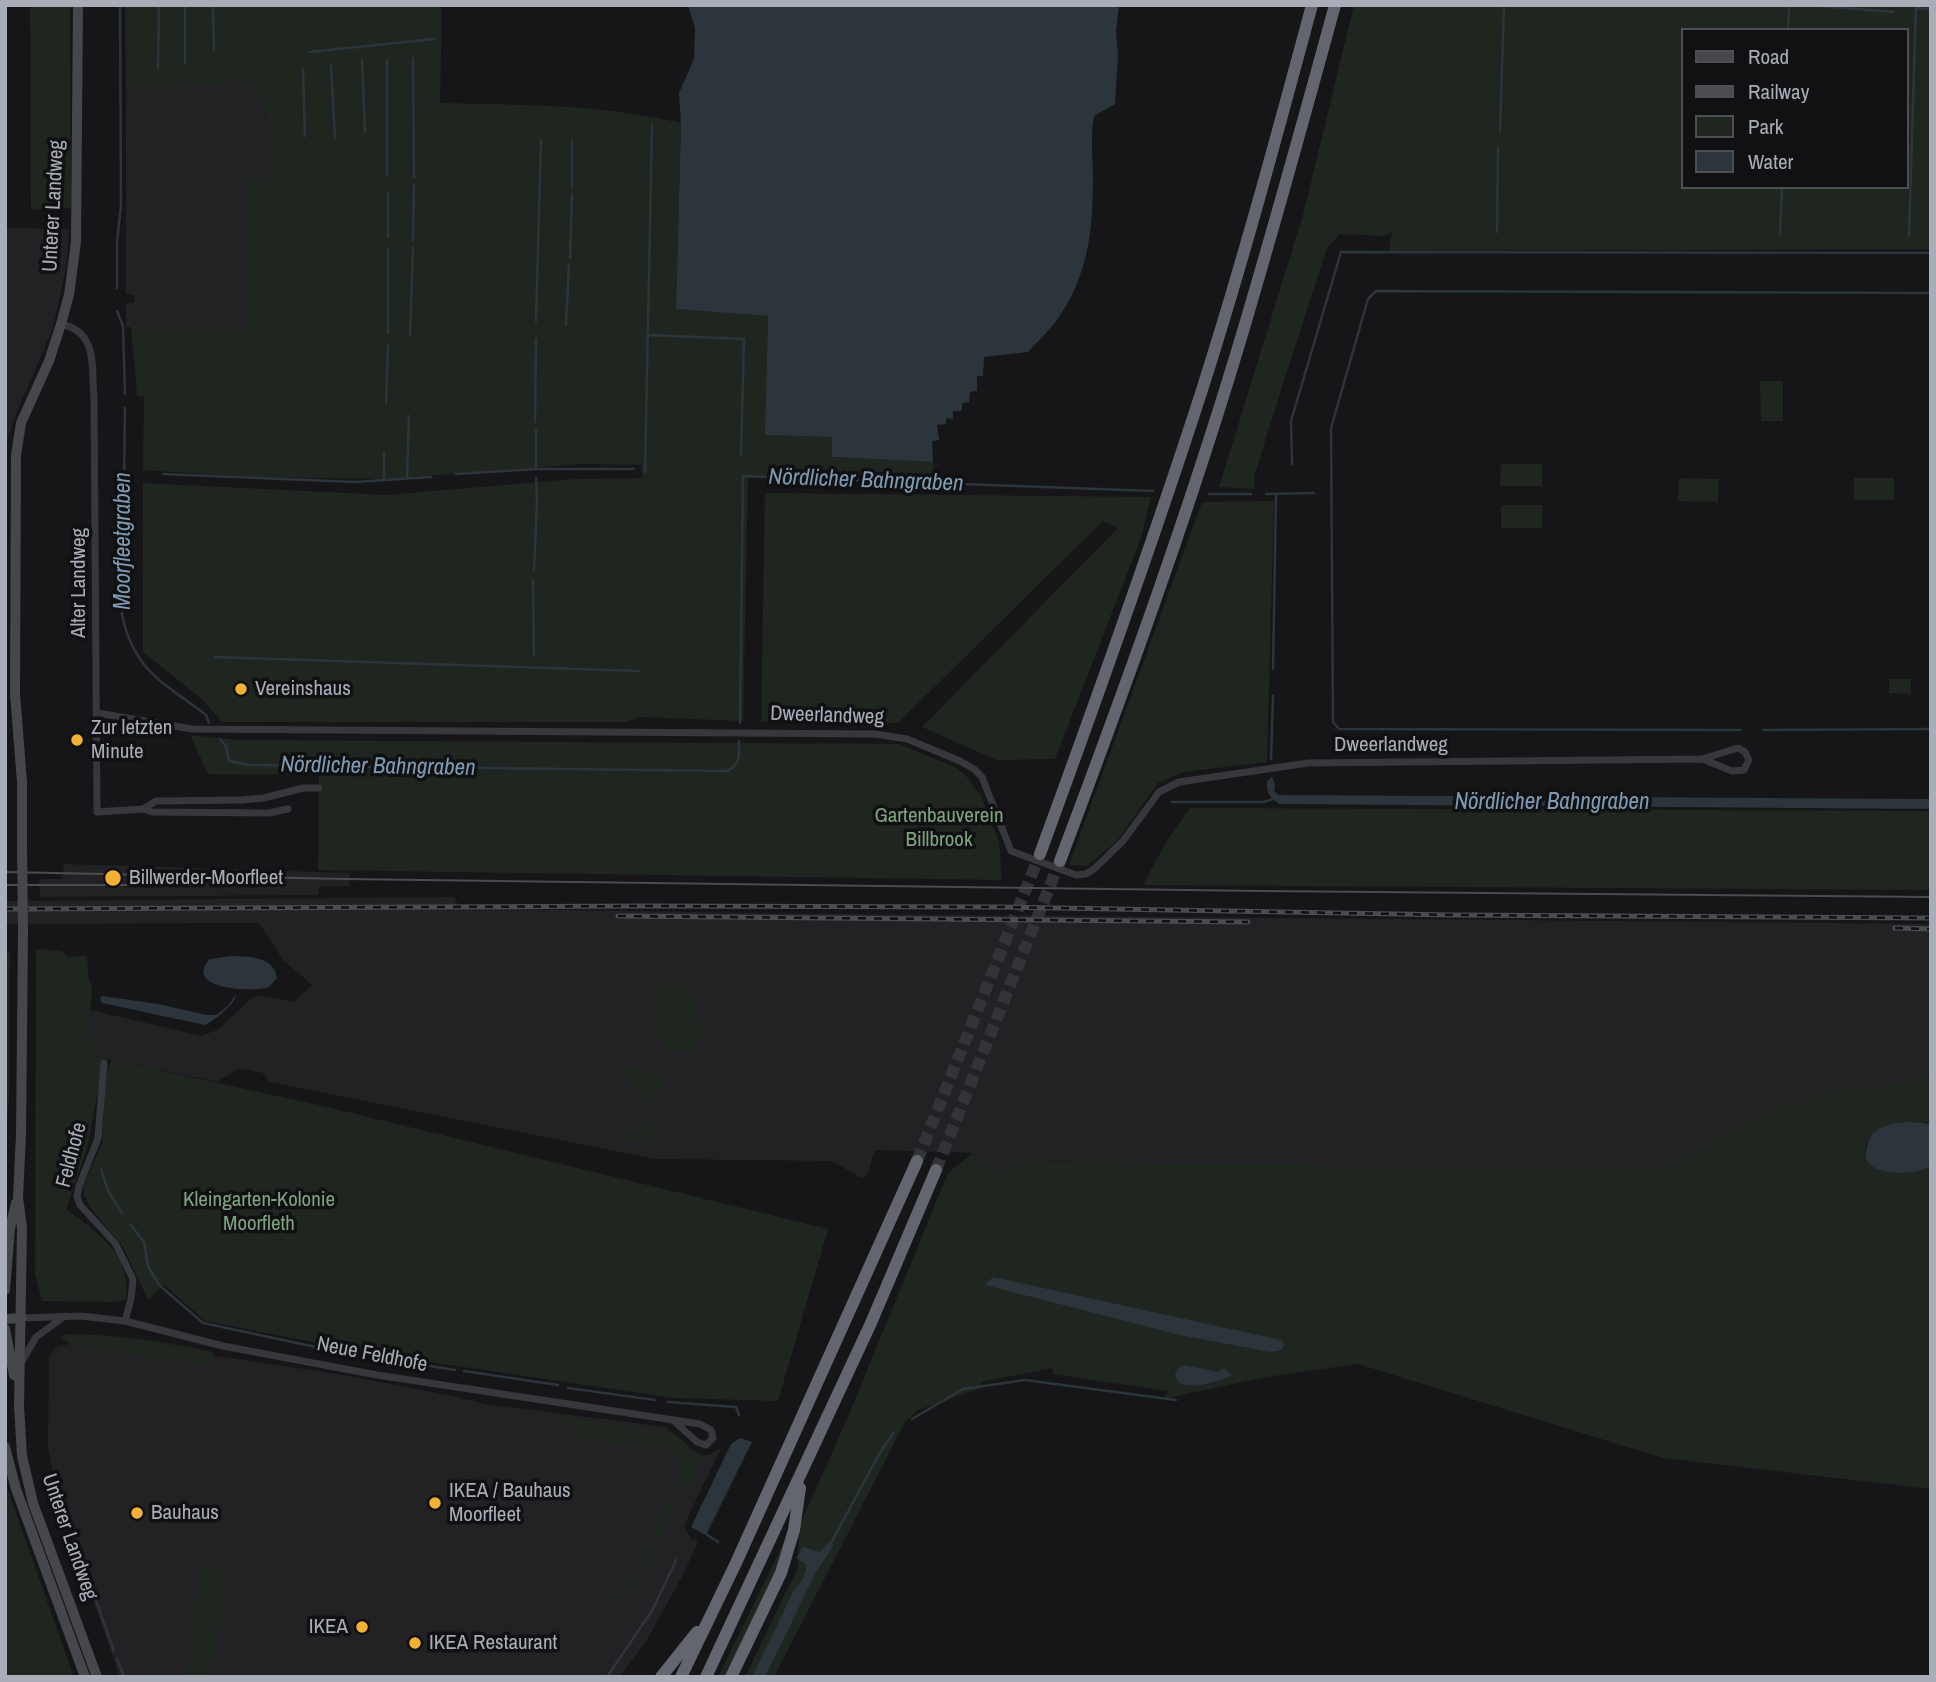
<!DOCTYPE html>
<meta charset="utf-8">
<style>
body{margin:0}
#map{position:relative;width:1936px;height:1682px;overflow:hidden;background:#161618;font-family:"Archivo Narrow",sans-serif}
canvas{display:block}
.frame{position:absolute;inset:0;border:7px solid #a8adb8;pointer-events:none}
.legend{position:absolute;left:1681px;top:28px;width:228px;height:161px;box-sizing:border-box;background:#111113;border:2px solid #4d4f55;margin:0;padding:9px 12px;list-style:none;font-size:21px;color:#a8adb8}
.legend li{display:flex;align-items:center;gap:14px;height:35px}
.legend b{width:35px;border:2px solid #4d4f55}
</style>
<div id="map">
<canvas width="1936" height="1682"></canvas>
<div class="frame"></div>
<ul class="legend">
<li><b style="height:9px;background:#45474d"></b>Road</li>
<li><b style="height:9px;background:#4a4c52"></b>Railway</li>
<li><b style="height:19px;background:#1e261f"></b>Park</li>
<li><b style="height:19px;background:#2c353c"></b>Water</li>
</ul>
</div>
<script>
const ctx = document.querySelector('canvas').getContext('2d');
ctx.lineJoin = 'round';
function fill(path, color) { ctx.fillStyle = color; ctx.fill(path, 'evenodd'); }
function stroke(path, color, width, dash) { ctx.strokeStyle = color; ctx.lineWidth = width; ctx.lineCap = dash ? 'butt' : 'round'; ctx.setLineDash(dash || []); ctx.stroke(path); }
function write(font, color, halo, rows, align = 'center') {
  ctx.font = font + ' "Archivo Narrow",sans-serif'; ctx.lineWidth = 7; ctx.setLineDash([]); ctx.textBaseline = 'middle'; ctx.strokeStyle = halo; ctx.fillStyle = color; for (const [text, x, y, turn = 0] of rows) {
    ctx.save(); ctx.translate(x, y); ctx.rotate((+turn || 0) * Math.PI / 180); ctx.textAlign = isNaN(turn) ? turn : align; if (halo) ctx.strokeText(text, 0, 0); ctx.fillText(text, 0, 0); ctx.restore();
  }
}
const built = new Path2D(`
 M 249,82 L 258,93 L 276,143 L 276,178 L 245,179 L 245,329 L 126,327 L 126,303 L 134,303 L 134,295 L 126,294 L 126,88 L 178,88 L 186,84 Z
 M 5,228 L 69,229 L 66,268 L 53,328 L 17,412 L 5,446 Z
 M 64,864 L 350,873 L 350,886 L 319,886 L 318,895 L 40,897 L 39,879 L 62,879 Z
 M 454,897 L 460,908 L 751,913 L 1931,924 L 1931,1078 L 1839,1091 L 1765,1111 L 1668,1166 L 1363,1166 L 1021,1161 L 997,1173 L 973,1153 L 875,1150 L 867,1175 L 861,1178 L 832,1161 L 655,1159 L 270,1082 L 263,1073 L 239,1068 L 217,1082 L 91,1056 L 90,1010 L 202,1036 L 219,1029 L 250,999 L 259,995 L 294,1002 L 312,985 L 283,960 L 259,923 L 5,924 L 5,901 Z
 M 69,1344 L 135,1344 L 338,1374 L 453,1396 L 484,1404 L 666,1427 L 698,1454 L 709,1455 L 721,1448 L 684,1526 L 691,1539 L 698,1541 L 685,1571 L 648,1638 L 620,1677 L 120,1677 L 60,1506 L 48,1448 L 49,1356 L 56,1347 Z`);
const green = new Path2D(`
 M 30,5 L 70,5 L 71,208 L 31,210 Z
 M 125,5 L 442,5 L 440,103 C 520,105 602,104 681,123 L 676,309 L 768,316 L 766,435 L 833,437 L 832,457 L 933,462 L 934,481 L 748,478 L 743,721 L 639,717 L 627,722 L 222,722 L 202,699 L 143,652 L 143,483 L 386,495 L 575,479 L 642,478 L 641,465 L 582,464 L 386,479 L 250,477 L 143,470 L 144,397 L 137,396 L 131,326 L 245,329 L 245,179 L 276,178 L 276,143 L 258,93 L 249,82 L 186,84 L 178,88 L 126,88 Z
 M 1354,5 L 1931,5 L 1931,249 L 1389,251 L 1392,232 L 1383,236 L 1340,234 L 1327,248 L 1274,412 L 1255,474 L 1254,489 L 1219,487 L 1303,215 ZM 1682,30 L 1906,30 L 1906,187 L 1682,187 Z
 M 1760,381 L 1783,381 L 1783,421 L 1761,421 Z
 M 1501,464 L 1542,464 L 1542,486 L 1500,486 Z
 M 1679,478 L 1719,479 L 1718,502 L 1678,501 Z
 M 1854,478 L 1894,478 L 1894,500 L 1854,500 Z
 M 765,493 L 1151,497 L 1141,538 L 1055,759 L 997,760 L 922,727 L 1118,528 L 1103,521 L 898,723 L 761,722 Z
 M 1274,501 L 1267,762 L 1184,772 L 1158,783 L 1117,841 L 1087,866 L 1069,865 L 1202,502 Z
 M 1501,505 L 1542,505 L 1542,528 L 1501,528 Z
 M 1889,679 L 1911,679 L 1911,694 L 1889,693 Z
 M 190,735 L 237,740 L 899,744 L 957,768 L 968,778 L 981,796 L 999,842 L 1002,880 L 318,870 L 319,775 L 208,774 Z
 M 1190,808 L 1931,811 L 1931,890 L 1143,885 L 1166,842 Z
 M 36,949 L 62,951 L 69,957 L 87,956 L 89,981 L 92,986 L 90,1022 L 91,1056 L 104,1058 L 87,1149 L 66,1209 C 98,1233 131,1253 126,1299 L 117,1302 L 42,1301 L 35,1274 Z
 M 10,952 L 9,1102 L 5,1136 L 5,954 Z
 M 671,979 C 677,980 681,981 686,985 C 692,991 693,1001 696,1010 C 700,1025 705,1045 684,1051 C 664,1056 658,1036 654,1021 C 650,1002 646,983 671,979 Z
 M 111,1060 L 319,1105 L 828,1229 L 778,1401 L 674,1398 L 368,1353 L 205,1321 L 164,1285 L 148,1300 L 123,1247 L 89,1206 L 84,1195 L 83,1186 L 102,1143 L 106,1076 Z
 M 620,1066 L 648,1072 L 648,1074 L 651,1075 L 653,1071 L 662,1082 L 659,1096 L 644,1104 L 619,1069 Z
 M 1931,1078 L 1931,1124 L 1927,1122 L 1869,1138 L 1865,1147 L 1866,1160 L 1928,1169 L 1931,1166 L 1931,1489 L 1663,1458 L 1358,1364 L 1266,1377 L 1164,1399 L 1168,1391 L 1053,1374 L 1053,1368 L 981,1382 L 982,1388 L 918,1410 L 905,1422 L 774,1677 L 745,1677 L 798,1567 L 799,1527 L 847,1419 L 948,1173 L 973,1153 L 997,1173 L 1021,1161 L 1363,1166 L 1668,1166 L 1765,1111 L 1839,1091 Z
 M 644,1122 L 650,1125 L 652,1131 L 647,1142 L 643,1143 L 620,1139 Z
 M 66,1334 C 116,1334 164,1342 213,1352 L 212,1366 L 76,1348 L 60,1337 Z
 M 555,1415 L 672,1433 C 683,1439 689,1449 701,1455 L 694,1476 L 681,1491 L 633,1591 C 628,1598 620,1602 612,1599 L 613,1589 L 625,1588 L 631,1583 L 670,1498 L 676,1499 L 682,1459 L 675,1458 L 676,1452 L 580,1438 L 579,1443 L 577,1443 C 574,1429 569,1423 554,1420 Z
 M 5,1482 L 74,1677 L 6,1677 Z
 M 784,1542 L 778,1567 L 726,1677 L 718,1677 Z
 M 201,1566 L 227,1570 L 215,1651 L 213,1653 L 209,1677 L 185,1677 Z`);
const water = new Path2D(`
 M 688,5 L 1119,5 L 1116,31 L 1118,56 L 1115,104 L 1094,116 C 1090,138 1093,154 1093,175 C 1093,228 1089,275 1057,320 C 1049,331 1037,342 1028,352 L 984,357 L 983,376 L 977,376 L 977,391 L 970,392 L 969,402 L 962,403 L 962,411 L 953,411 L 953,419 L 946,418 L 946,424 L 937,425 L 939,440 L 932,441 L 933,462 L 832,457 L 832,437 L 765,435 L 768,316 L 676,309 L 681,123 L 679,93 L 694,59 L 695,28 Z
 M 1272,777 L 1275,784 L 1274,791 L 1278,795 L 1931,799 L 1931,809 L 1280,804 C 1269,798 1267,793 1267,781 Z
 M 232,956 C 250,957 274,956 277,978 L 269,987 C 253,993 182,989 210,959 Z
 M 236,994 C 235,1005 217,1018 205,1025 L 102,1003 L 100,999 L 102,996 L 158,1004 L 207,1015 L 216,1015 L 228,1006 Z
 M 1910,1122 L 1931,1124 L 1931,1166 C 1920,1174 1894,1174 1880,1170 C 1874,1169 1870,1164 1866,1160 C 1864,1130 1883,1123 1910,1122 Z
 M 993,1277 L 1281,1340 L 1285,1345 L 1281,1350 L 1270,1352 L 1180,1335 L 985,1285 Z
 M 1184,1365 L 1218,1372 L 1224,1368 L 1232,1376 C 1214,1381 1198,1390 1179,1383 L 1175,1375 L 1177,1369 Z
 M 740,1438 L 752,1442 L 706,1535 L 691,1527 L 731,1444 Z
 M 829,1542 L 834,1545 L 816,1572 L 765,1677 L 752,1677 L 794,1590 C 801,1584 807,1573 806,1564 L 796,1558 L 803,1547 L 820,1552 Z`);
const stream = new Path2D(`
 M 185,5 L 185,63
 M 213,5 L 214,50
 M 1807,5 L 1894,12
 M 1917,8 L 1931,9
 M 1788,30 L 1789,5
 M 309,52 L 434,39
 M 413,58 L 414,177
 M 362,60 L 365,132
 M 331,64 L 335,138
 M 158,68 L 159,5
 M 303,69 L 305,136
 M 1500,131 L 1504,5
 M 572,141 L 572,187
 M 387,175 L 387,60
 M 1497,232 L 1498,148
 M 1780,234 L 1782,187
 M 1909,236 L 1916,5
 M 388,237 L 388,192
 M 413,240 L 414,185
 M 388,249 L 388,333
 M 570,258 L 572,194
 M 117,288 L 117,243 L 121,204 L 120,5
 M 117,311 L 123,326 L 125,394
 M 536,321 L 541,140
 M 566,325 L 569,264
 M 410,335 L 413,248
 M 648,335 L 744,339 L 741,455
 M 386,403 L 388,345
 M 125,408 L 122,615 C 134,671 164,683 206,715 L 209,723
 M 535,422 L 536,339
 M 536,430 L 536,469
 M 1292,464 L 1291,421 L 1341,252 L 1931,253
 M 645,472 L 652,125
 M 163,474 L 355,482 L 431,477
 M 456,474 L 536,469 L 634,469
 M 407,478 L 409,416
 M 384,480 L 384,453
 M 1209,494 L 1251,494
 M 1266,494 L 1314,493
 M 534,570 L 537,502 L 536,478
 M 533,580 L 534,655
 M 215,657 L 639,671
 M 1273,669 L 1276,494
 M 740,723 L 743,476 L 1153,491
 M 1740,730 L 1339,729 L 1333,722 L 1331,428 L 1368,299 L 1376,291 L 1931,293
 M 1763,730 L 1931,729
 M 220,739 L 226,746 L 229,761 L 250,765 L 727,771 C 741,765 739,754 739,741
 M 1271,759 L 1273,696
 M 1172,802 L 1264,802 L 1273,799
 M 101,1168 L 108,1191 L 122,1213
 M 130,1224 L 144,1242 L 148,1266 L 159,1285 L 203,1323 L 330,1350 L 455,1370
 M 464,1371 L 558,1385
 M 568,1388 L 655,1400
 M 668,1402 L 736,1407 L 739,1415
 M 912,1419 L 963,1389 L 1025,1380 L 1176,1400
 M 63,1508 L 114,1651
 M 706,1534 L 718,1542
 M 830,1545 L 878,1456 L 894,1432
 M 117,1658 L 124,1677
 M 607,1677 L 653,1609 L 676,1560`);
const highwayTunnel = new Path2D(`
 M 917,1161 L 1040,854
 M 936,1170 L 1060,861`);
const street = new Path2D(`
 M 61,324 C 99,332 91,368 94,398 L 97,812 L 143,809 L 156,801 L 241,800 L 264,798 L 303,788 L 319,788
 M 97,713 L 192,729 L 875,734 L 907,739 L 960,761 L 974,769 L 982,777 L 1011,851 L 1076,875 L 1086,874 L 1094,869 L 1123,841 L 1159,792 L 1179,782 L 1308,763 L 1702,759 L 1738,748 L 1745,752 L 1749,760 L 1744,770 L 1732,771 L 1702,759
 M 143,809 L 152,812 L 269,813 L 288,809
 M 104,1063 L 98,1138 L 79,1186 L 77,1197 L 80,1205 L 115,1243 L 133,1279 L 131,1299 L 125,1321
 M 22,1318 L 81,1316 L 125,1321 L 223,1346 L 377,1375 L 700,1424 L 711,1430 L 713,1438 L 706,1445 L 697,1442 L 674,1421
 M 21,1363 L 36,1337 L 65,1316`);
const secondary = new Path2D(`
 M 22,848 L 22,782 L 15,694 L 16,455 L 21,423 L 49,361 L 61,324 L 69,295 L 76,242 L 78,5
 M 23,932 L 21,1135 L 18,1197 L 22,1228 L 19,1406 L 22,1456 L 33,1503 L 97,1677
 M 5,1290 L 10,1228 L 16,1203
 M 5,1319 L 22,1318
 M 5,1329 L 14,1375
 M 5,1447 L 16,1489 L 85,1677`);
const highway = new Path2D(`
 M 1040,854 C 1096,701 1151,548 1201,393 C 1242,265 1277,135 1312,5
 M 1060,861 C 1127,683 1192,504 1246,321 C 1277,216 1306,111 1335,5
 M 661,1677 L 697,1632
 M 681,1677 L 736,1563 L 917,1161
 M 706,1677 L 871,1323 L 936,1170
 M 731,1677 L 781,1573 L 794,1530 L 800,1488`);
const tram = new Path2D(`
 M 5,872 L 346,879 L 1262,891 L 1931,897
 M 5,885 L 166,885`);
const rail = new Path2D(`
 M 5,909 L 646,906 L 1000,907 L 1453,915 L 1931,918
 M 618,916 L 1248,922
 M 1895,928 L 1931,929`);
const secondaryBridge = new Path2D(`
 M 22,848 L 23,932`);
const markers = [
 [241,689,7,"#f2b134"],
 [77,740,7,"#f2b134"],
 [113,878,9,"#f2b134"],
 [435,1503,7,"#f2b134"],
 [137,1513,7,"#f2b134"],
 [362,1627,7,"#f2b134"],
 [415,1643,7,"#f2b134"]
];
const streetNames = [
 ["Unterer Landweg",54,206,-87],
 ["Alter Landweg",79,583,-90],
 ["Dweerlandweg",827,716,2],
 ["Dweerlandweg",1391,745],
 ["Feldhofe",72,1155,-75],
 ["Neue Feldhofe",372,1355,11],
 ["Unterer Landweg",69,1537,71]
];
const poiNames = [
 ["Vereinshaus",255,689],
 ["Zur letzten",91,728],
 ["Minute",91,752],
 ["Billwerder-Moorfleet",129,878],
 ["IKEA / Bauhaus",449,1491],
 ["Moorfleet",449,1515],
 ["Bauhaus",151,1513],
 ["IKEA",348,1627,"right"],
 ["IKEA Restaurant",429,1643]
];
const parkNames = [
 ["Gartenbauverein",939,816],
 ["Billbrook",939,840],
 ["Kleingarten-Kolonie",259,1200],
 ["Moorfleth",259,1224]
];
const waterNames = [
 ["Nördlicher Bahngraben",866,481,2],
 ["Moorfleetgraben",124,541,-90],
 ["Nördlicher Bahngraben",378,767,1],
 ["Nördlicher Bahngraben",1552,803]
];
fill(built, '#222225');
fill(green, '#1e261f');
fill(water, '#2c353c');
stroke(stream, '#2c353c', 2.5);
stroke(highwayTunnel, '#333438', 12, [12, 6]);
stroke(street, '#37383d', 7);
stroke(secondary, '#45474d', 10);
stroke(highway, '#63666e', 12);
stroke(tram, '#4a4c52', 2);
stroke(rail, '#4a4c52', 5);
stroke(rail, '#111113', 2.5, [8]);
stroke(secondaryBridge, '#45474d', 10);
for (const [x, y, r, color] of markers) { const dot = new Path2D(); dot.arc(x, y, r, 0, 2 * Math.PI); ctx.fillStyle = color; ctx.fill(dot); stroke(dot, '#111113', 2.5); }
write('21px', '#a8adb8', '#111113', streetNames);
write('21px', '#a8adb8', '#111113', poiNames, 'left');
write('21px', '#7fa381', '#111113', parkNames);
write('italic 23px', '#7f9bb3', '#111113', waterNames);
</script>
